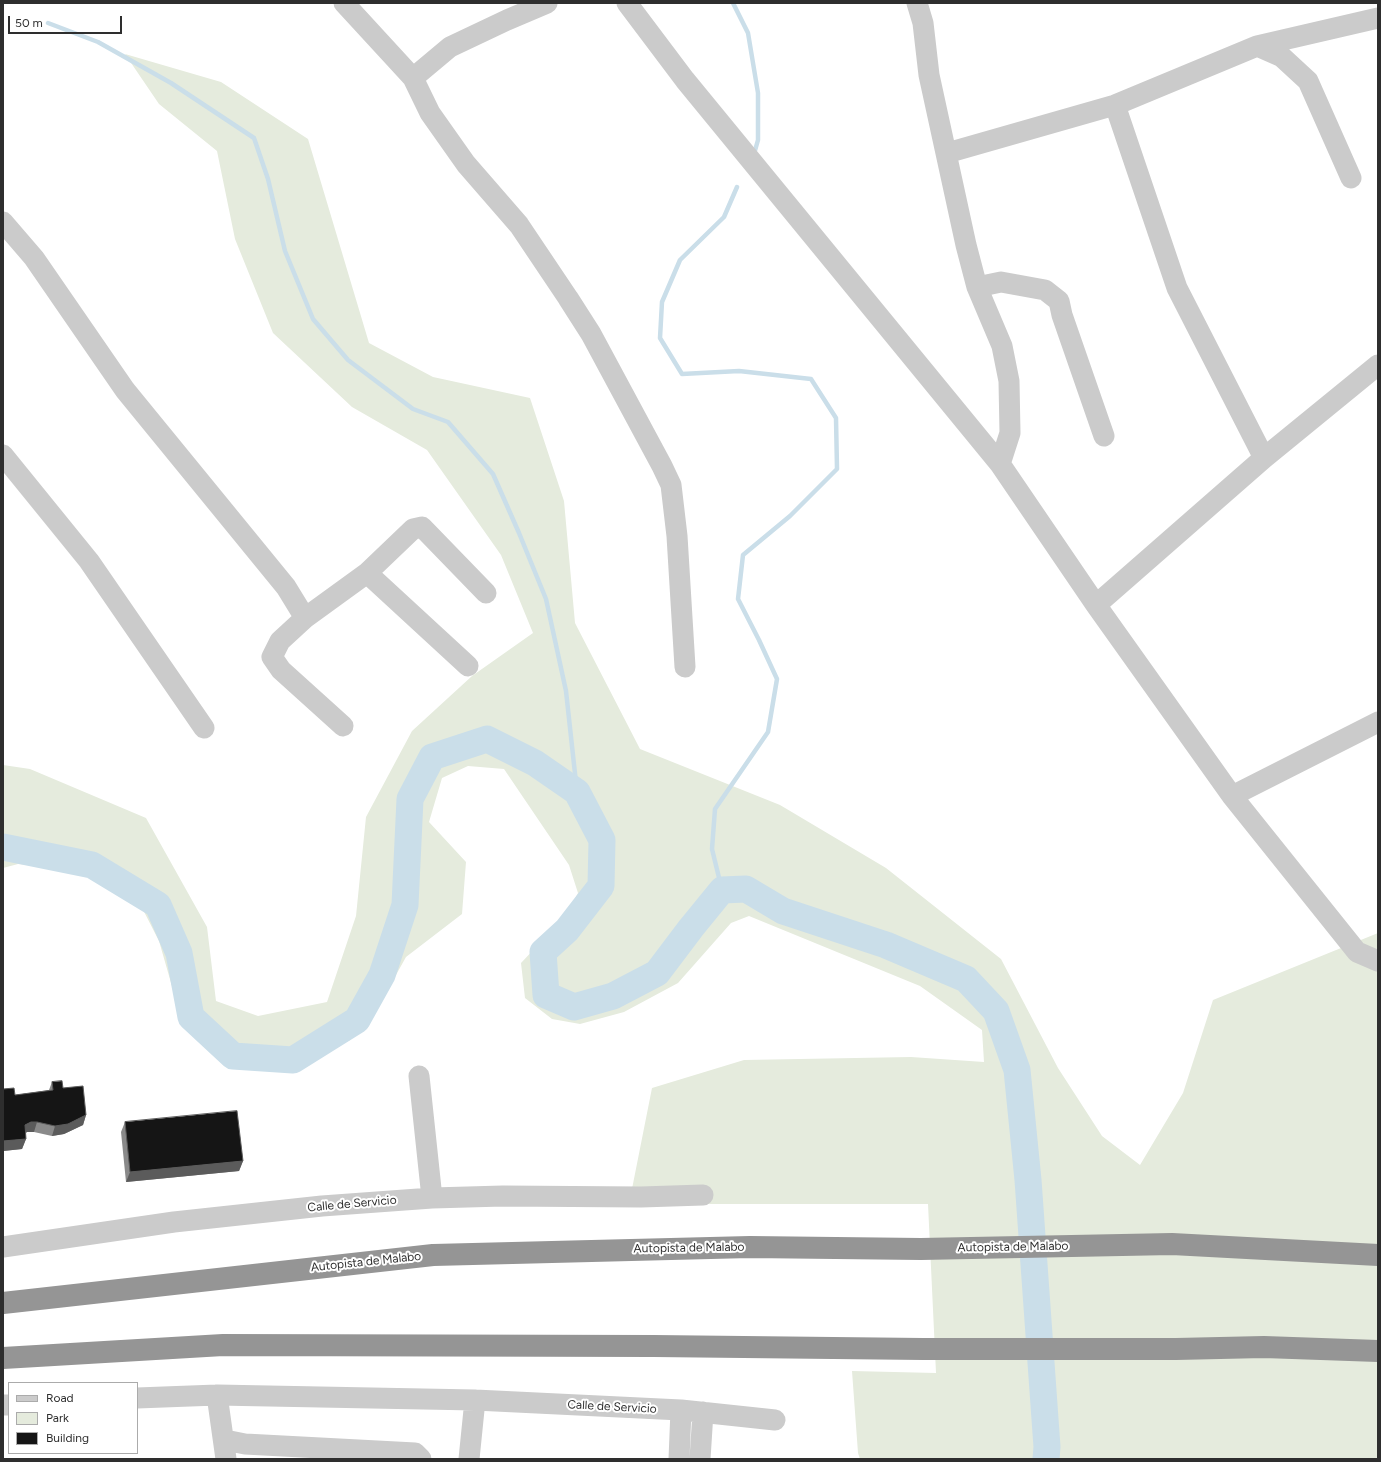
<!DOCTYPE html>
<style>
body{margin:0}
#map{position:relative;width:1381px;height:1462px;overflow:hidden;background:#fff;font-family:Figtree,sans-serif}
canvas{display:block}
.frame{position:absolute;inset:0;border:4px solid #2e2e2e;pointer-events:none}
.legend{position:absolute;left:8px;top:1382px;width:130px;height:72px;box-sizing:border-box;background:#fff;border:1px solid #ababab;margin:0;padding:5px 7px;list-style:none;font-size:12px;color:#2e2e2e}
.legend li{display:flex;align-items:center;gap:8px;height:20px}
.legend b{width:20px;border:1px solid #ababab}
.scale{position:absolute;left:8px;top:16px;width:114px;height:18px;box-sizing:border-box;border:2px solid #2e2e2e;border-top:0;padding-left:5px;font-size:12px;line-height:14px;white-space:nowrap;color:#2e2e2e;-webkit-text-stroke:3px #fff;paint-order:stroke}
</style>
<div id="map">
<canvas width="1381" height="1462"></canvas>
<div class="frame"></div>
<ul class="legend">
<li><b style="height:5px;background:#cbcbcb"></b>Road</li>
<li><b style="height:11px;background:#e5ebdd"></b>Park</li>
<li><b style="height:11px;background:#151515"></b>Building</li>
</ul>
<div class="scale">50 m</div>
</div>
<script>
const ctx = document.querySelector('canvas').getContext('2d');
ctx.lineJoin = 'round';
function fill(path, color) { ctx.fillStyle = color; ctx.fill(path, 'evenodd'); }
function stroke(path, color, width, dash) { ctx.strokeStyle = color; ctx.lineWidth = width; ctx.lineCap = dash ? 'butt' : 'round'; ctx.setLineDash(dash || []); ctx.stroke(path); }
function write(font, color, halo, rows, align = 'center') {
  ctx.font = font + ' Figtree,sans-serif'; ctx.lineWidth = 4; ctx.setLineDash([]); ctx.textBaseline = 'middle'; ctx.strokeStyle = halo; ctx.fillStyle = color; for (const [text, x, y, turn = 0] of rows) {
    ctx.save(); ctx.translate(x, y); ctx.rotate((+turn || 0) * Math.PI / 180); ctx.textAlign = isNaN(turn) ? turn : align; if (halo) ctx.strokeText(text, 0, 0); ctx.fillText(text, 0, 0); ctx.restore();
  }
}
const green = new Path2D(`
 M 125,54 L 221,82 L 308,139 L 369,343 L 433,377 L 530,398 L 564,501 L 575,623 L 640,749 L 780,805 L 886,868 L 1001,959 L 1058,1068 L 1102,1136 L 1140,1165 L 1183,1093 L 1213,1000 L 1378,933 L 1378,1459 L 860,1459 L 858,1453 L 852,1371 L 936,1373 L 928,1204 L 629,1204 L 652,1088 L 744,1060 L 911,1057 L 984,1062 L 982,1030 L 920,986 L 749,916 L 731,923 L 678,983 L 624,1012 L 580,1024 L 552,1019 L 525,998 L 521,963 L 567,914 L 578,893 L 569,865 L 504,769 L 468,766 L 442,778 L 429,822 L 466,862 L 462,914 L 406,957 L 377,1009 L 350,1040 L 303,1065 L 231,1068 L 184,1028 L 159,941 L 135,894 L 87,869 L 18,864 L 3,868 L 3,765 L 30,769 L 146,818 L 207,927 L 216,1001 L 258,1016 L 327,1002 L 356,916 L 366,817 L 412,731 L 472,676 L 533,633 L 501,555 L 427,450 L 352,407 L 273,333 L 235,239 L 217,151 L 159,104 Z`);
const stream = new Path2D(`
 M 733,3 L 748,33 L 758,93 L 758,140 L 754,154
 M 48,23 L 98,42 L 171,83 L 254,138 L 268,179 L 285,251 L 313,319 L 348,360 L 413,409 L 448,422 L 493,474 L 519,533 L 546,599 L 566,691 L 577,792
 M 722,890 L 712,849 L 715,809 L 768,732 L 777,679 L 759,640 L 738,599 L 743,555 L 790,516 L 837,469 L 836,418 L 811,379 L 739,371 L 682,374 L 660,338 L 662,302 L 680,260 L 724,217 L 737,187`);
const river = new Path2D(`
 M 3,847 L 92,865 L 158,905 L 179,953 L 191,1017 L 233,1056 L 293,1060 L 357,1020 L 382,975 L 405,905 L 410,799 L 432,757 L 487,739 L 535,763 L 577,792 L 602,840 L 601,886 L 567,930 L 543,952 L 546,995 L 574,1007 L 613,996 L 657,973 L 691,928 L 722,890 L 746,889 L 783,911 L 886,945 L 966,979 L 996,1011 L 1017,1070 L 1028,1180 L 1047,1447 L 1046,1459`);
const minor = new Path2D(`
 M 344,3 L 413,78 L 430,113 L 466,164 L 519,225 L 568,298 L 591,334 L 662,466 L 671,485 L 677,536 L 685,667
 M 627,3 L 685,80 L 1000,464 L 1096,605 L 1232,796 L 1357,952 L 1378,961
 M 917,3 L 923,23 L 929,75 L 966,245 L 977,287 L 1002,346 L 1009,381 L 1010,433 L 1000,464
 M 1257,46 L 1378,18
 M 413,78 L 450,47 L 507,20 L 547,3
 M 1115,105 L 1177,288 L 1264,458
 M 947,153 L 1115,105 L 1257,46 L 1282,57 L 1308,81 L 1351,178
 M 3,222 L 34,258 L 125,390 L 286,587 L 305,618 L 367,573 L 413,529 L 422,527 L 486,593
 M 977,287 L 1001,282 L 1045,290 L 1059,301 L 1062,315 L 1104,436
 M 3,455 L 89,561 L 204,728
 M 367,573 L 468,666
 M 1096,605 L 1264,458 L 1378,365
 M 305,618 L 280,641 L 272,657 L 281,670 L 343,726
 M 1232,796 L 1378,722
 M 419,1076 L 432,1198
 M 3,1247 L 174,1222 L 322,1206 L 432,1198 L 503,1196 L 641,1197 L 703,1195
 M 217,1395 L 226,1459
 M 137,1398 L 217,1395 L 475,1400 L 681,1410 L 775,1420
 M 3,1405 L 9,1405
 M 225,1440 L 245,1444 L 415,1453 L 421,1459
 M 469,1459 L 475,1400
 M 679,1459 L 681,1410
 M 700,1459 L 703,1412`);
const highway = new Path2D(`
 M 3,1303 L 433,1255 L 750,1247 L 921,1249 L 1172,1244 L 1378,1255
 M 3,1358 L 223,1345 L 654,1346 L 923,1349 L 1176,1349 L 1264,1347 L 1378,1351`);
const wall = new Path2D(`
 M 52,1082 L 63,1088 L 86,1115 L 83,1125 L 64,1134 L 52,1136 L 34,1132 L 27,1132 L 26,1133 L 26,1139 L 22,1149 L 3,1151 L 3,1089 L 15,1095 L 49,1090 Z
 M 125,1122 L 243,1161 L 239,1171 L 126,1182 L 121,1132 Z`);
const shadedWall = new Path2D(`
 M 86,1115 L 83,1125 L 64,1134 L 52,1136 L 55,1126 Z
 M 31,1122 L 37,1122 L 34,1132 L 27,1132 L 21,1135 L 25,1125 Z
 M 26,1139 L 22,1149 L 3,1151 L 3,1141 Z
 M 243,1161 L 239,1171 L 126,1182 L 130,1172 Z`);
const building = new Path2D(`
 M 62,1081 L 63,1088 L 83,1086 L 86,1115 L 68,1124 L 55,1126 L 37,1122 L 31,1122 L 25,1125 L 26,1139 L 3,1141 L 3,1089 L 14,1088 L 15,1095 L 53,1090 L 52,1082 Z
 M 237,1111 L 243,1161 L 130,1172 L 125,1122 Z`);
const streetNames = [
 ["Calle de Servicio",352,1204,-5],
 ["Autopista de Malabo",1013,1247,-1],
 ["Autopista de Malabo",689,1248,-1],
 ["Autopista de Malabo",366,1262,-6],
 ["Calle de Servicio",612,1407,3]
];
fill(green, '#e5ebdd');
stroke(stream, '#cadee9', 4.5);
stroke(river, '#cadee9', 27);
stroke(minor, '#cbcbcb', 21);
stroke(highway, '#959595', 22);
fill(wall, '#8a8a8a');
fill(shadedWall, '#5b5b5b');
fill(building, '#151515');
stroke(building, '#5b5b5b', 1);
write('12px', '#2e2e2e', '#fff', streetNames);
</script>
